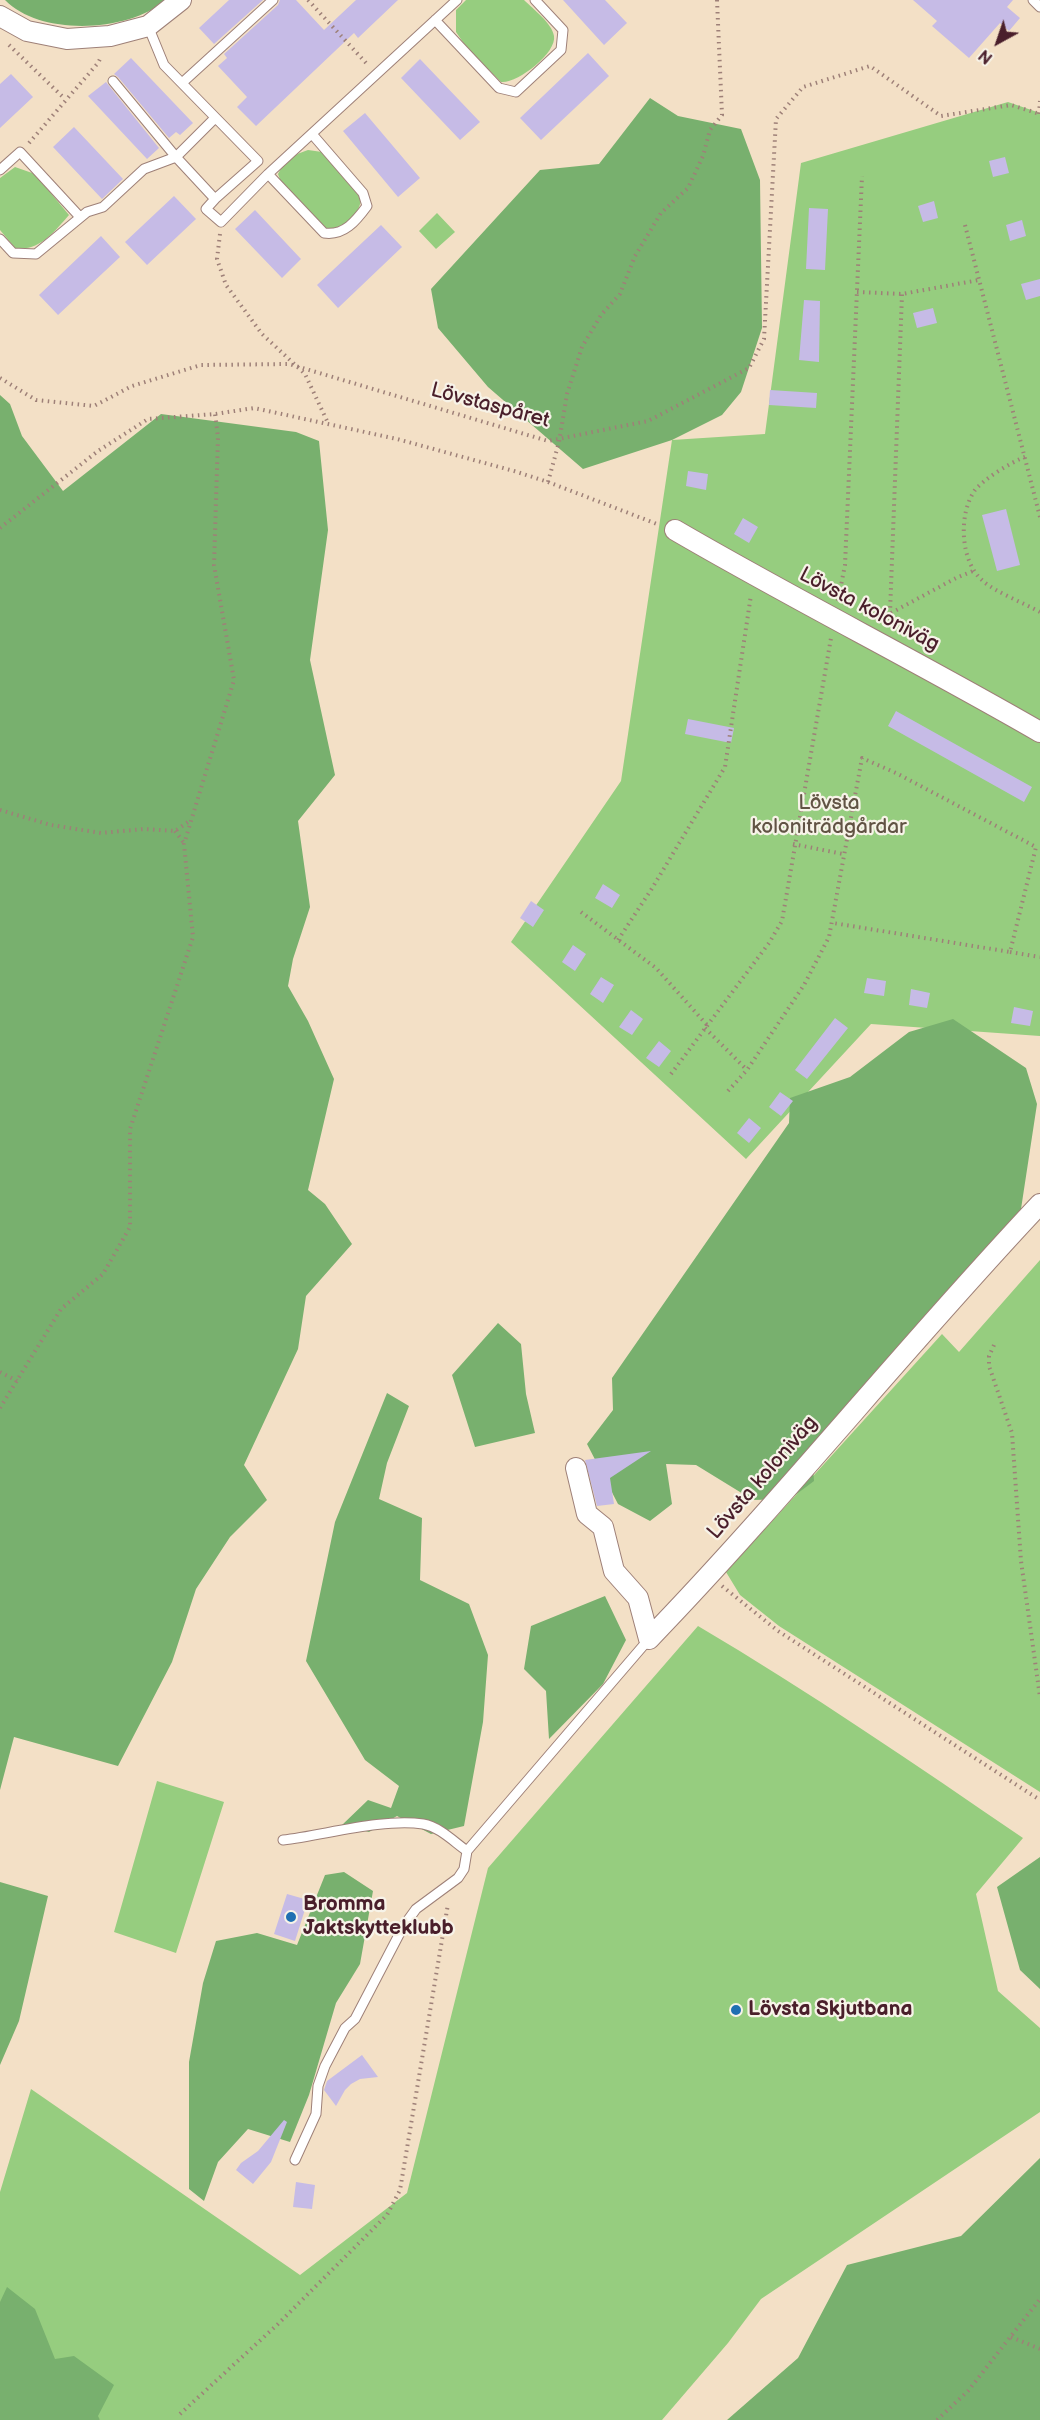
<!DOCTYPE html>
<meta charset="utf-8">
<style>
body{margin:0}
#map{position:relative;width:1040px;height:2420px;overflow:hidden;background:#f3e0c6;font-family:"Balsamiq Sans",sans-serif}
canvas{display:block}
.north{position:absolute;left:968px;top:12px;width:60px;height:60px;-webkit-text-stroke:4px #f7f3e8;paint-order:stroke;rotate:220deg;font-size:16px;font-weight:700;line-height:24px;text-align:center;color:#4a1f2b}
.north::after{content:'';display:block;margin:auto;width:21px;height:27px;background:#4a1f2b;clip-path:polygon(50% 0,100% 100%,50% 72%,0 100%)}
</style>
<div id="map">
<canvas width="1040" height="2420"></canvas>
<div class="north">N</div>
</div>
<script>
const ctx = document.querySelector('canvas').getContext('2d');
ctx.lineJoin = 'round';
function fill(path, color) { ctx.fillStyle = color; ctx.fill(path, 'evenodd'); }
function stroke(path, color, width, dash) { ctx.strokeStyle = color; ctx.lineWidth = width; ctx.lineCap = dash ? 'butt' : 'round'; ctx.setLineDash(dash || []); ctx.stroke(path); }
function write(font, color, halo, rows, align = 'center') {
  ctx.font = font + ' "Balsamiq Sans",sans-serif'; ctx.lineWidth = 4.5; ctx.setLineDash([]); ctx.textBaseline = 'middle'; ctx.strokeStyle = halo; ctx.fillStyle = color; for (const [text, x, y, turn = 0] of rows) {
    ctx.save(); ctx.translate(x, y); ctx.rotate((+turn || 0) * Math.PI / 180); ctx.textAlign = isNaN(turn) ? turn : align; if (halo) ctx.strokeText(text, 0, 0); ctx.fillText(text, 0, 0); ctx.restore();
  }
}
const green = new Path2D(`
 M 466,0 L 524,0 C 533,9 552,23 554,36 C 557,53 517,84 501,82 L 467,48 L 456,32 L 456,10 Z
 M 1008,102 L 1040,113 L 1040,1036 L 871,1024 L 746,1159 L 511,942 L 621,781 L 672,440 L 765,434 L 801,163 Z
 M 308,150 L 322,152 L 352,184 L 361,200 C 358,218 342,228 325,230 L 281,182 L 278,174 C 284,161 295,154 308,150 Z
 M 15,167 L 35,174 L 69,215 C 54,232 39,252 15,248 L 0,230 L 0,178 Z
 M 437,213 L 455,232 L 436,249 L 419,231 Z
 M 1040,1260 L 1040,1792 L 779,1626 L 740,1595 L 726,1572 L 942,1334 L 959,1352 Z
 M 698,1626 C 810,1692 916,1765 1023,1838 L 976,1894 L 998,1991 L 1040,2028 L 1040,2112 L 761,2299 L 728,2343 L 662,2420 L 100,2420 L 0,2318 L 0,2192 L 31,2089 L 300,2275 L 407,2193 L 488,1868 Z
 M 157,1781 L 224,1802 L 176,1953 L 114,1932 Z`);
const forest = new Path2D(`
 M 5,0 L 166,0 C 129,32 41,37 5,0 Z
 M 650,98 L 678,116 L 741,129 L 760,180 L 762,328 L 741,392 L 722,415 L 672,440 L 583,469 L 488,387 L 438,328 L 431,289 L 540,170 L 599,164 Z
 M 0,395 L 10,404 L 22,436 L 63,491 L 161,414 L 296,432 L 319,441 L 328,530 L 310,660 L 335,775 L 298,821 L 310,907 L 293,959 L 288,986 L 308,1021 L 334,1079 L 308,1190 L 325,1204 L 352,1244 L 306,1296 L 298,1349 L 244,1465 L 267,1500 L 230,1537 L 196,1589 L 172,1662 L 118,1766 L 14,1737 L 0,1790 Z
 M 953,1019 L 1026,1068 L 1037,1104 L 1021,1209 L 878,1377 L 812,1451 L 814,1481 L 790,1499 L 753,1500 L 696,1465 L 666,1464 L 672,1504 L 650,1521 L 618,1504 L 587,1444 L 613,1410 L 612,1378 L 789,1123 L 790,1098 L 850,1077 L 909,1032 Z
 M 498,1323 L 521,1344 L 526,1394 L 535,1433 L 475,1447 L 452,1375 Z
 M 387,1393 L 409,1406 L 387,1463 L 379,1499 L 422,1518 L 420,1580 L 469,1604 L 488,1655 L 483,1722 L 464,1826 L 431,1834 L 397,1816 L 369,1832 L 342,1825 L 368,1800 L 391,1808 L 399,1786 L 365,1760 L 306,1661 L 335,1522 Z
 M 605,1596 L 626,1640 L 603,1684 L 549,1739 L 546,1691 L 524,1669 L 531,1626 Z
 M 1040,1857 L 1040,1989 L 1020,1970 L 997,1887 Z
 M 344,1872 L 373,1891 L 360,1964 L 336,2003 L 309,2095 L 290,2142 L 248,2129 L 218,2162 L 204,2201 L 189,2189 L 189,2062 L 203,1983 L 216,1941 L 257,1933 L 297,1945 L 325,1875 Z
 M 0,1882 L 48,1896 L 19,2021 L 0,2065 Z
 M 1040,2158 L 1040,2420 L 727,2420 L 798,2358 L 847,2265 L 961,2236 Z
 M 7,2287 L 35,2309 L 55,2359 L 74,2356 L 114,2385 L 98,2416 L 100,2420 L 0,2420 L 0,2302 Z`);
const building = new Path2D(`
 M 229,0 L 263,0 L 214,44 L 199,28 Z
 M 280,0 L 296,0 L 324,30 L 356,0 L 398,0 L 358,38 L 354,33 L 256,126 L 237,107 L 247,97 L 218,66 L 227,58 L 224,54 L 278,5 Z
 M 563,0 L 605,0 L 627,23 L 604,45 Z
 M 913,0 L 1013,0 L 1007,7 L 1020,18 L 1009,31 L 1000,23 L 969,58 L 932,26 L 937,21 Z
 M 588,53 L 609,76 L 541,140 L 520,118 Z
 M 131,58 L 193,123 L 180,135 L 176,132 L 169,138 L 118,77 L 114,74 Z
 M 420,59 L 480,122 L 460,140 L 401,78 Z
 M 11,74 L 33,97 L 0,128 L 0,84 Z
 M 106,82 L 159,148 L 147,159 L 88,96 Z
 M 365,113 L 420,178 L 398,197 L 343,131 Z
 M 74,127 L 123,179 L 102,199 L 53,147 Z
 M 1005,157 L 1009,173 L 993,177 L 989,161 Z
 M 174,196 L 196,219 L 147,265 L 125,242 Z
 M 934,201 L 938,218 L 923,222 L 918,206 Z
 M 809,208 L 828,209 L 825,270 L 806,269 Z
 M 255,210 L 301,259 L 282,278 L 235,229 Z
 M 1022,220 L 1026,236 L 1010,241 L 1006,225 Z
 M 381,225 L 402,247 L 338,308 L 317,285 Z
 M 101,236 L 120,257 L 58,315 L 39,295 Z
 M 1040,279 L 1040,296 L 1026,300 L 1021,284 Z
 M 804,300 L 820,301 L 819,362 L 799,360 Z
 M 933,308 L 937,323 L 917,328 L 913,313 Z
 M 770,390 L 817,393 L 816,408 L 769,405 Z
 M 688,471 L 708,474 L 706,490 L 686,486 Z
 M 1006,509 L 1020,565 L 997,571 L 982,515 Z
 M 743,518 L 758,527 L 749,543 L 734,534 Z
 M 896,711 L 1032,787 L 1024,802 L 888,726 Z
 M 688,719 L 734,728 L 731,743 L 685,734 Z
 M 603,884 L 620,895 L 612,908 L 595,898 Z
 M 531,901 L 544,910 L 533,927 L 520,918 Z
 M 573,945 L 586,954 L 575,971 L 562,962 Z
 M 601,977 L 614,985 L 603,1003 L 590,994 Z
 M 867,978 L 886,981 L 884,996 L 864,993 Z
 M 911,989 L 930,993 L 927,1008 L 909,1005 Z
 M 1014,1007 L 1033,1011 L 1030,1026 L 1011,1023 Z
 M 631,1010 L 643,1019 L 632,1035 L 619,1027 Z
 M 835,1018 L 848,1028 L 807,1079 L 795,1070 Z
 M 659,1041 L 671,1051 L 659,1067 L 646,1058 Z
 M 780,1092 L 793,1101 L 781,1116 L 769,1107 Z
 M 749,1118 L 761,1128 L 749,1143 L 737,1133 Z
 M 651,1451 L 610,1478 L 614,1504 L 597,1506 L 585,1460 Z
 M 287,1894 L 308,1900 L 295,1941 L 274,1934 Z
 M 362,2055 L 378,2077 L 360,2079 L 351,2084 L 345,2090 L 336,2106 L 324,2090 L 327,2081 Z
 M 284,2120 L 287,2122 L 271,2162 L 253,2184 L 236,2170 L 241,2163 L 258,2151 Z
 M 296,2182 L 315,2185 L 312,2209 L 293,2207 Z`);
const path = new Path2D(`
 M 308,0 L 367,64
 M 9,45 L 65,99
 M 1039,114 L 1040,101
 M 29,143 L 98,63 L 101,57
 M 965,225 L 1040,517
 M 220,234 L 217,259 L 226,285 L 262,334 L 305,374 L 328,423
 M 857,292 L 902,294 L 979,280
 M 0,378 L 36,400 L 94,406 L 132,386 L 201,365 L 289,364 L 548,441 L 648,421 L 749,368 L 764,339 L 776,119 L 803,87 L 870,66 L 941,116 L 1011,105 L 1040,114
 M 1025,457 C 1011,462 984,479 975,490 C 958,514 960,562 983,581 C 995,592 1024,603 1040,612
 M 548,482 L 559,442 L 567,394 L 582,347 L 601,315 L 620,294 L 635,256 L 661,213 L 688,188 L 703,156 L 710,130 L 722,115 L 717,0
 M 0,528 L 98,451 L 148,419 L 215,414 L 254,408 L 397,439 L 514,471 L 548,482 L 657,524
 M 838,601 L 845,565 L 862,176
 M 891,613 L 956,578 L 973,571
 M 886,625 L 890,613 L 902,294
 M 0,810 L 51,825 L 101,833 L 144,829 L 175,831 L 191,820
 M 175,831 L 184,843
 M 793,844 L 843,854
 M 581,912 L 656,968 L 707,1025
 M 618,940 L 651,890 L 725,767 L 751,595
 M 1010,952 L 1040,957
 M 705,1028 L 747,1070
 M 671,1074 L 769,943 L 782,921 L 831,638
 M 728,1091 L 747,1070 L 804,985 L 829,937 L 862,758 L 896,773 L 1036,847 L 1010,952 L 833,923
 M 994,1345 L 989,1356 L 989,1366 L 1012,1433 L 1021,1561 L 1040,1697
 M 0,1372 L 17,1381
 M 0,1408 L 61,1309 L 103,1274 L 130,1227 L 130,1129 L 193,937 L 184,844 L 234,680 L 214,565 L 218,437 L 215,414
 M 722,1586 L 778,1631 L 1040,1800
 M 1011,2337 L 1040,2349
 M 180,2414 L 278,2324 L 387,2215 L 400,2190 L 448,1904
 M 937,2420 L 968,2391 L 1040,2299`);
const service = new Path2D(`
 M 1033,0 L 1040,7
 M 435,20 L 499,88 L 516,92 L 561,50 L 563,30 L 535,0
 M 148,26 L 164,65 L 258,161 L 215,199 L 176,157 L 215,118
 M 182,83 L 273,0
 M 0,170 L 20,152 L 80,217
 M 268,174 L 324,233 C 344,236 356,221 367,206 L 363,193 L 312,134
 M 215,199 L 206,209 L 221,222 L 268,174 L 457,0
 M 0,239 L 13,253 L 36,254 L 87,212 L 103,207 L 144,169 L 176,157 L 113,81
 M 283,1840 C 325,1835 383,1818 423,1824 C 440,1827 454,1842 467,1851
 M 295,2160 L 316,2114 L 318,2086 L 325,2066 L 345,2028 L 355,2019 L 403,1927 L 416,1909 L 458,1878 L 464,1869 L 467,1851 L 649,1639`);
const minor = new Path2D(`
 M 0,16 L 27,31 L 67,39 L 110,36 L 148,26 L 181,0
 M 675,530 C 795,600 919,662 1040,732
 M 576,1468 L 587,1514 L 603,1527 L 614,1571 L 638,1598 L 649,1639 C 784,1499 906,1346 1040,1204`);
const markers = [
 [291,1917,6,"#1f6fb2"],
 [736,2010,6,"#1f6fb2"]
];
const streetNames = [
 ["Lövstaspåret",490,406,15],
 ["Lövsta koloniväg",869,610,28],
 ["Lövsta koloniväg",763,1478,-49]
];
const parkNames = [
 ["Lövsta",829,804],
 ["koloniträdgårdar",829,828]
];
const poiNames = [
 ["Bromma",303,1905],
 ["Jaktskytteklubb",303,1929],
 ["Lövsta Skjutbana",748,2010]
];
fill(green, '#96cd7f');
fill(forest, '#78b06e');
fill(building, '#c6bbe6');
stroke(service, '#9e8078', 11);
stroke(minor, '#9e8078', 22);
stroke(path, '#9e8078', 4, [1.5, 4.5]);
stroke(service, '#fff', 9);
stroke(minor, '#fff', 20);
for (const [x, y, r, color] of markers) { const dot = new Path2D(); dot.arc(x, y, r, 0, 2 * Math.PI); ctx.fillStyle = color; ctx.fill(dot); stroke(dot, '#f7f3e8', 2); }
write('21px', '#4a1f2b', '#f7f3e8', streetNames);
write('21px', '#615344', '#f7f3e8', parkNames);
write('bold 21px', '#4a1f2b', '#f7f3e8', poiNames, 'left');
</script>
